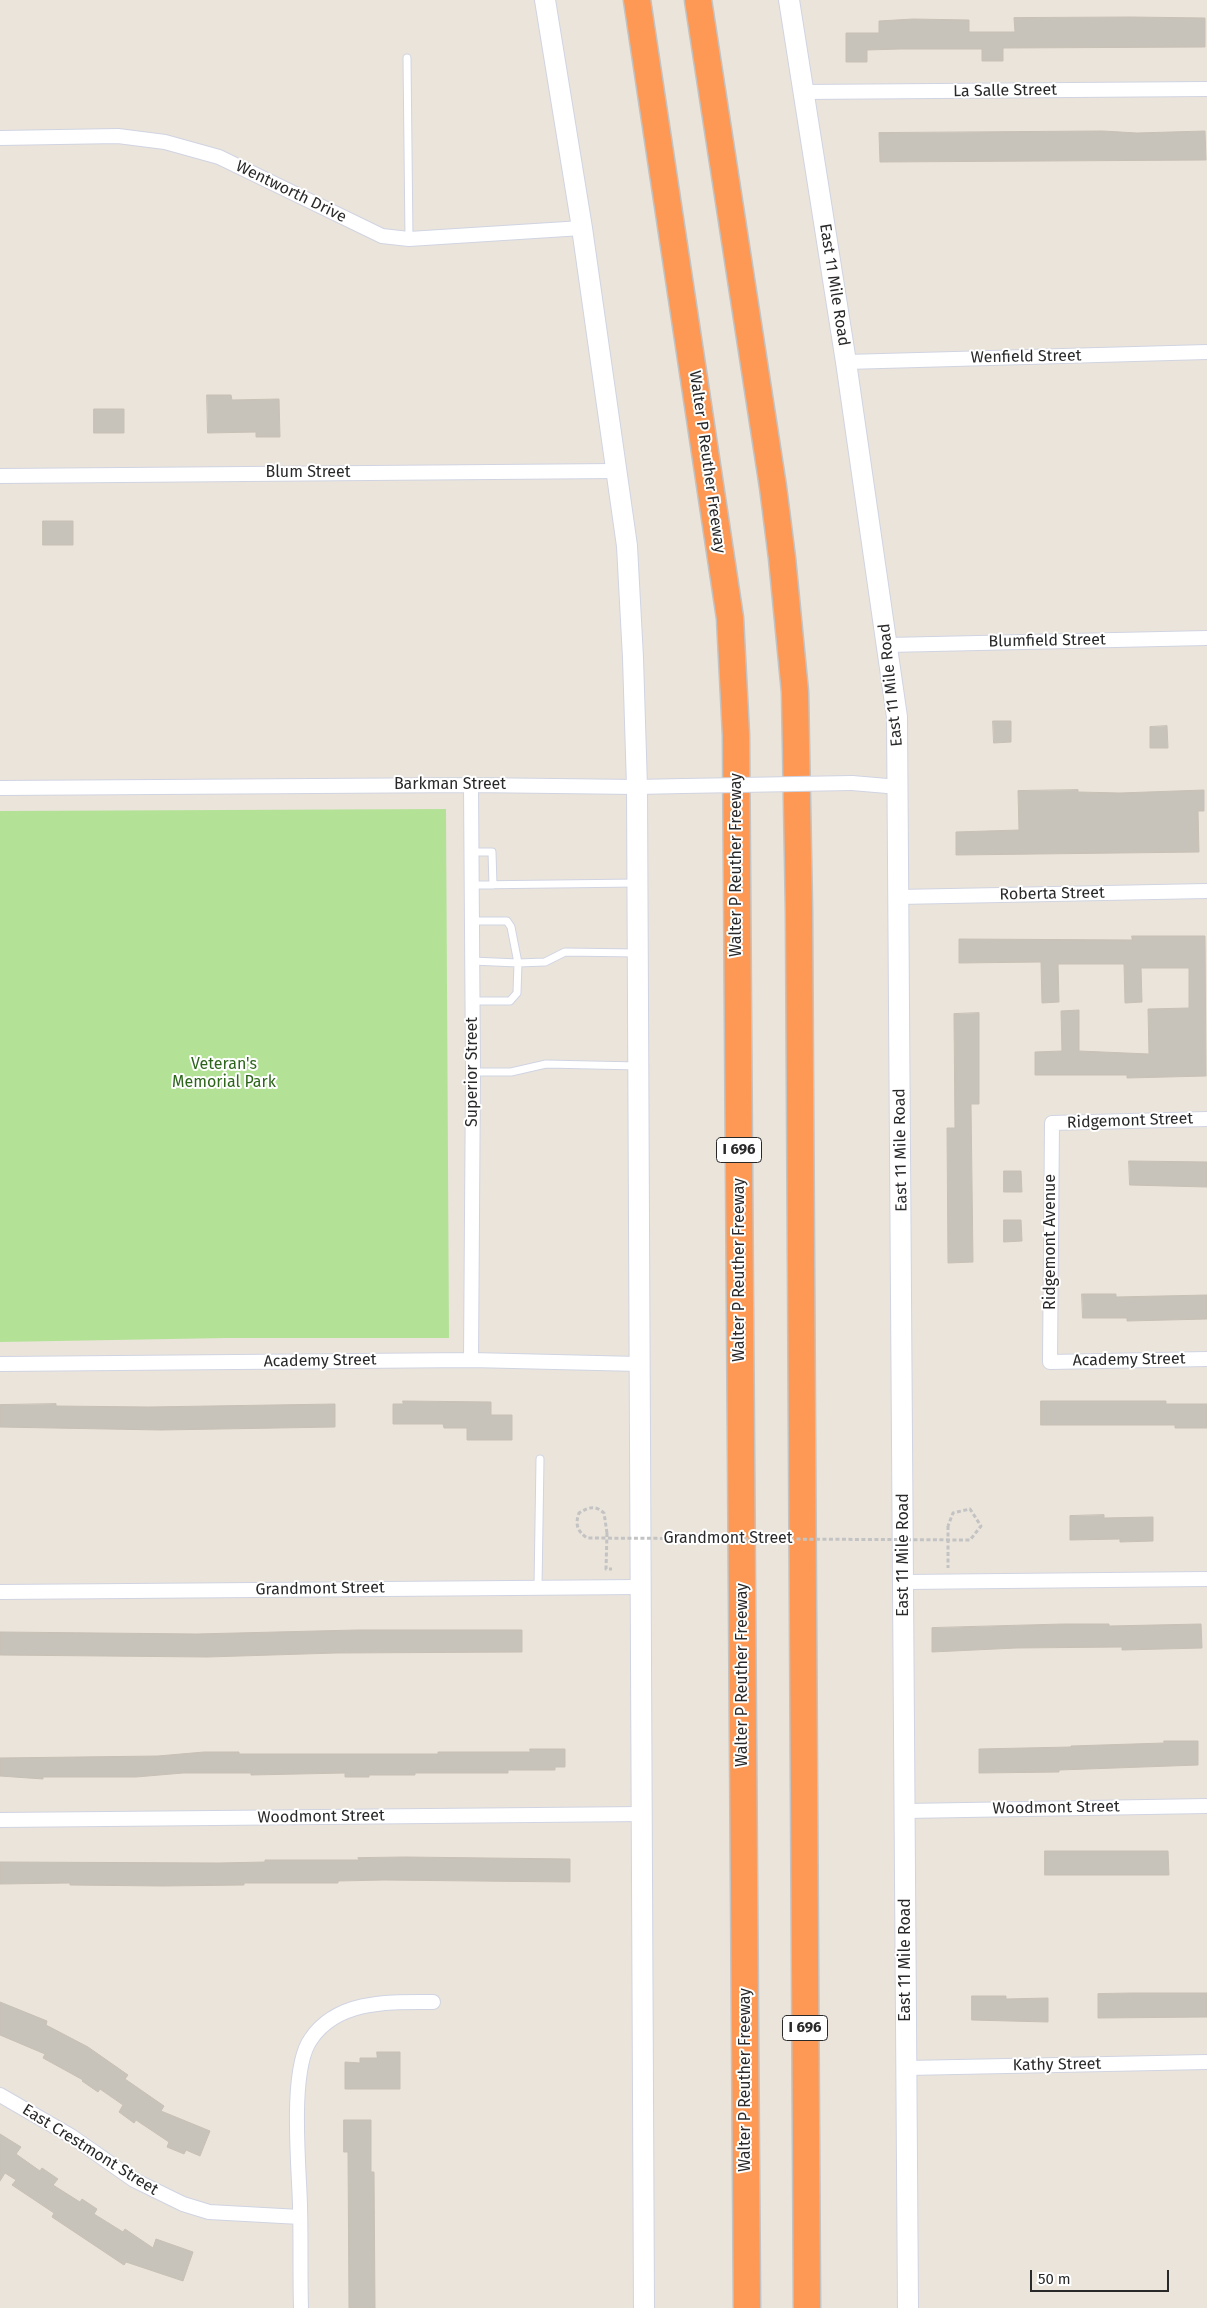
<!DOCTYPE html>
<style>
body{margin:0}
#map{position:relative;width:1207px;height:2308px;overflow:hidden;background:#ebe4db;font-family:"Fira Sans",sans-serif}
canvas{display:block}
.scale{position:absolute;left:1030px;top:2270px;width:139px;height:22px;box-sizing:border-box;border:2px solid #292929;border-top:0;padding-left:6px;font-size:15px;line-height:18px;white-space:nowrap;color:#292929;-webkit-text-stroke:4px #fff;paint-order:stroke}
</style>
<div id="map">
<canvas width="1207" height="2308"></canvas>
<div class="scale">50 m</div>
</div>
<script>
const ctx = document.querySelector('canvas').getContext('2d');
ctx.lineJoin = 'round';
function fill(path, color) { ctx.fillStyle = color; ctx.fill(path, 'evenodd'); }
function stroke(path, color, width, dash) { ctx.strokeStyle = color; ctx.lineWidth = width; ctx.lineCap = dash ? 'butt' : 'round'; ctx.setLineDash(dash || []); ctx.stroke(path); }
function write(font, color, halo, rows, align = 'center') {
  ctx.font = font + ' "Fira Sans",sans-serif'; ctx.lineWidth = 4; ctx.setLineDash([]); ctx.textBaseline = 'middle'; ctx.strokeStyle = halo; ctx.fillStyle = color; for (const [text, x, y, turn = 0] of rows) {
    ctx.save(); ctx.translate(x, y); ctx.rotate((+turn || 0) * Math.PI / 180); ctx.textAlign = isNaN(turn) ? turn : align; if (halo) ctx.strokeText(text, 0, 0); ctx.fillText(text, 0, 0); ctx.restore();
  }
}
const green = new Path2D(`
 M 446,809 L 449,1338 L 227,1338 L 0,1342 L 0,811 Z`);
const building = new Path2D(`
 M 1131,17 L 1205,18 L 1205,47 L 1003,48 L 1003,61 L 982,61 L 982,49 L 900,49 L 867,50 L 867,62 L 846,62 L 846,33 L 879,33 L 879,21 L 913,19 L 969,20 L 969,32 L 1015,32 L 1014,18 Z
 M 1103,131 L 1137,133 L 1205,131 L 1206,160 L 880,162 L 879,133 Z
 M 207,395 L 231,395 L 232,400 L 279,399 L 280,437 L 256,437 L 256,432 L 208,433 Z
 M 94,409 L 124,409 L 124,433 L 94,433 Z
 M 43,521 L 73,521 L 73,545 L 43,545 Z
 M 993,721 L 1011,721 L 1011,742 L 994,743 Z
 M 1167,726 L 1168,748 L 1150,748 L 1150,727 Z
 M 1078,790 L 1078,792 L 1120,793 L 1204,790 L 1204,811 L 1198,811 L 1199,852 L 956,855 L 956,832 L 1019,830 L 1018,791 Z
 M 1132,936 L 1205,936 L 1206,1076 L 1127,1078 L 1127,1075 L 1035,1075 L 1035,1052 L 1062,1051 L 1061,1011 L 1079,1010 L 1079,1051 L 1149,1054 L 1148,1009 L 1189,1008 L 1189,968 L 1141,968 L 1142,1002 L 1125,1003 L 1124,964 L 1058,964 L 1059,1002 L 1042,1003 L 1041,962 L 959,963 L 959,939 L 1132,940 Z
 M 979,1013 L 979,1104 L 971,1104 L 973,1262 L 948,1263 L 947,1128 L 955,1128 L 954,1014 Z
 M 1129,1161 L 1207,1162 L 1207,1187 L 1130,1185 Z
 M 1004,1171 L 1021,1171 L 1022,1192 L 1004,1192 Z
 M 1004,1220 L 1021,1220 L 1022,1241 L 1004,1242 Z
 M 1082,1294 L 1116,1294 L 1116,1297 L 1207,1295 L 1207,1319 L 1127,1321 L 1127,1318 L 1083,1318 Z
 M 403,1401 L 491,1402 L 491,1415 L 512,1415 L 512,1440 L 467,1440 L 467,1428 L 444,1428 L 443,1424 L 393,1424 L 393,1404 L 403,1404 Z
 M 1041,1401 L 1166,1401 L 1166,1404 L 1207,1404 L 1207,1428 L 1175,1428 L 1175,1425 L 1041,1425 Z
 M 56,1404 L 56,1406 L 149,1407 L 335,1404 L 335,1427 L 161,1430 L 0,1427 L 0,1405 Z
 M 1104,1515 L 1104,1518 L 1153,1517 L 1153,1541 L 1120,1542 L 1120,1539 L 1070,1540 L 1070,1516 Z
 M 1063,1624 L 1109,1624 L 1109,1626 L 1201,1624 L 1202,1648 L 1122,1650 L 1122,1647 L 1016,1648 L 932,1652 L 932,1628 Z
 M 357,1630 L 522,1630 L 522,1652 L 336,1653 L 208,1657 L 0,1655 L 0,1632 L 196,1634 Z
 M 1164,1741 L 1198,1741 L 1198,1765 L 1059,1770 L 1059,1772 L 979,1773 L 979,1749 L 1071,1747 L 1071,1746 L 1164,1743 Z
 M 530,1749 L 565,1749 L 565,1767 L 555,1767 L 555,1770 L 508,1770 L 508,1773 L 415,1773 L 415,1775 L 369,1775 L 369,1777 L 345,1777 L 345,1773 L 251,1775 L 251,1773 L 183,1773 L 136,1777 L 43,1777 L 43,1779 L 0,1776 L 0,1758 L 158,1756 L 204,1752 L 239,1752 L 239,1754 L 438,1754 L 438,1752 L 530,1752 Z
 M 1045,1851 L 1168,1851 L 1169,1875 L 1045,1875 Z
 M 405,1857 L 570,1859 L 570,1882 L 384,1880 L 338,1881 L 338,1883 L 244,1883 L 244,1885 L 163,1886 L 70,1885 L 70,1883 L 0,1884 L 0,1862 L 219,1863 L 265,1862 L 265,1860 L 359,1860 L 358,1858 Z
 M 1131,1993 L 1207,1993 L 1207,2017 L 1098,2018 L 1098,1994 Z
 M 972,1996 L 1006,1996 L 1006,1999 L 1048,1998 L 1048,2022 L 972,2020 Z
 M 0,2002 L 47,2021 L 46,2025 L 88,2047 L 128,2075 L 125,2079 L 164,2106 L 161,2111 L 210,2131 L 200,2156 L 186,2150 L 184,2154 L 167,2147 L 169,2142 L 136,2120 L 134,2123 L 119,2112 L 123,2105 L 100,2089 L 98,2092 L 82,2081 L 83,2080 L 43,2058 L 45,2054 L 0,2035 Z
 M 377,2052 L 400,2052 L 400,2089 L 345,2089 L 345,2062 L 360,2063 L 360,2058 L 377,2058 Z
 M 344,2120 L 371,2120 L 371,2172 L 374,2172 L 375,2308 L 349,2308 L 348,2152 L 344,2152 Z
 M 0,2134 L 21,2147 L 16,2154 L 40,2171 L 42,2168 L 58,2179 L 53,2185 L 80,2202 L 82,2199 L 97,2209 L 94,2214 L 123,2232 L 125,2229 L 153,2248 L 156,2239 L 193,2252 L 183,2281 L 126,2262 L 124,2265 L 52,2217 L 54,2213 L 12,2185 L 16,2180 L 5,2173 L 0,2181 Z`);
const path = new Path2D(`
 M 948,1526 L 948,1568
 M 607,1533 L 606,1569 L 612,1569`);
const service = new Path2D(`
 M 407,58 L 409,239
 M 472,852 L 492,852 L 493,885
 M 472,885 L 637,883
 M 472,921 L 507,921 L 511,927 L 518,963 L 545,962 L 565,952 L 637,953
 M 472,961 L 518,963 L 517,993 L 510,1001 L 473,1001
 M 473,1072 L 511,1072 L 546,1064 L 638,1066
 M 538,1587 L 540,1459`);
const minor = new Path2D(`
 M 802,92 L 1207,89
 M 0,138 L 118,136 L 165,142 L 219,157 L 382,236 L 409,239 L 582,228
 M 846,362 L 1207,352
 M 0,476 L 616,471
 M 887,645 L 1207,638
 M 852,783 L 899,787
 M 0,788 L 471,785 L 637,787 L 683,786
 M 898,897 L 1207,891
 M 1207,1119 L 1052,1123 L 1050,1362 L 1207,1359
 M 471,1360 L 473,1072 L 471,785
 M 0,1364 L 471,1360 L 639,1364
 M 904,1582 L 1207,1579
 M 0,1592 L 640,1587
 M 905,1811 L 1207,1806
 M 0,1820 L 643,1814
 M 907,2068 L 1207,2062
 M 0,2095 L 71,2136 L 134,2180 L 183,2204 L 209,2212 L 300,2217
 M 301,2308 C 300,2274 301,2239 300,2205 C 299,2166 289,2069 311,2039 C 338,1999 391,2002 433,2002`);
const secondary = new Path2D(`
 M 545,0 L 582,228 L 627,546 L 633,658 L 637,787 L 644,2308
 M 789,0 L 846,362 L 897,717 L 908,2308`);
const motorway = new Path2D(`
 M 637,0 L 730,618 L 736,735 L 747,2308
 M 698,0 L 773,487 L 782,558 L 795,692 L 799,911 L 807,2308`);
const pathBridge = new Path2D(`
 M 607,1533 L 604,1513 C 595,1505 589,1507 579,1513 C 575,1524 577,1531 587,1538 L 970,1540 L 981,1526 L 970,1509 L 953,1513 L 948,1526`);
const minorBridge = new Path2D(`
 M 683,786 L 852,783`);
const shields = [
 [739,1150,45],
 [805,2028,45]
];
const shieldNames = [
 ["I 696",739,1150],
 ["I 696",805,2028]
];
const streetNames = [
 ["La Salle Street",1005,91,-1],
 ["Wentworth Drive",291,192,26],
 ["East 11 Mile Road",834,285,81],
 ["Wenfield Street",1026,357,-1],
 ["Walter P Reuther Freeway",707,462,82],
 ["Blum Street",308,473],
 ["Blumfield Street",1047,641,-1],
 ["East 11 Mile Road",891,685,-96],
 ["Barkman Street",450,785],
 ["Walter P Reuther Freeway",737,865,-90],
 ["Roberta Street",1052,894,-1],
 ["Superior Street",473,1072,-90],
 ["Ridgemont Street",1130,1121,-2],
 ["East 11 Mile Road",901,1150,-91],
 ["Ridgemont Avenue",1051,1242,-90],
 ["Walter P Reuther Freeway",740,1270,-90],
 ["Academy Street",1129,1360,-1],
 ["Academy Street",320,1361,-1],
 ["Grandmont Street",728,1539],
 ["East 11 Mile Road",904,1555,-90],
 ["Grandmont Street",320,1589,-1],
 ["Walter P Reuther Freeway",743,1675,-90],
 ["Woodmont Street",1056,1808,-1],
 ["Woodmont Street",321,1817,-1],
 ["East 11 Mile Road",906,1960,-90],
 ["Kathy Street",1057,2065,-1],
 ["Walter P Reuther Freeway",746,2080,-90],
 ["East Crestmont Street",90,2150,32]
];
const parkNames = [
 ["Veteran's",224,1065],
 ["Memorial Park",224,1083]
];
fill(green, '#b3e297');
fill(building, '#c7c2ba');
stroke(building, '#c7c0b5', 1);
stroke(service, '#d0d4e2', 9);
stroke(minor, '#d0d4e2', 16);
stroke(secondary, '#d0d4e2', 22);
stroke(motorway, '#c3c3c3', 29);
stroke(path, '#c3c3c3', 3, [4, 2.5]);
stroke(service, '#fff', 7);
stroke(minor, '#fff', 14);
stroke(secondary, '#fff', 20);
stroke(motorway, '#fd9954', 26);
stroke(minorBridge, '#d0d4e2', 16, []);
stroke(pathBridge, '#c3c3c3', 3, [4, 2.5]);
stroke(minorBridge, '#fff', 14);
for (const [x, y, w] of shields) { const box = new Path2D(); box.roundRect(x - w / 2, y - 12.5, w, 25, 4); ctx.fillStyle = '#fff'; ctx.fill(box); stroke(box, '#292929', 1); }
write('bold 15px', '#292929', null, shieldNames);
write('16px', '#292929', '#fff', streetNames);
write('16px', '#2c651a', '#fff', parkNames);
</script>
